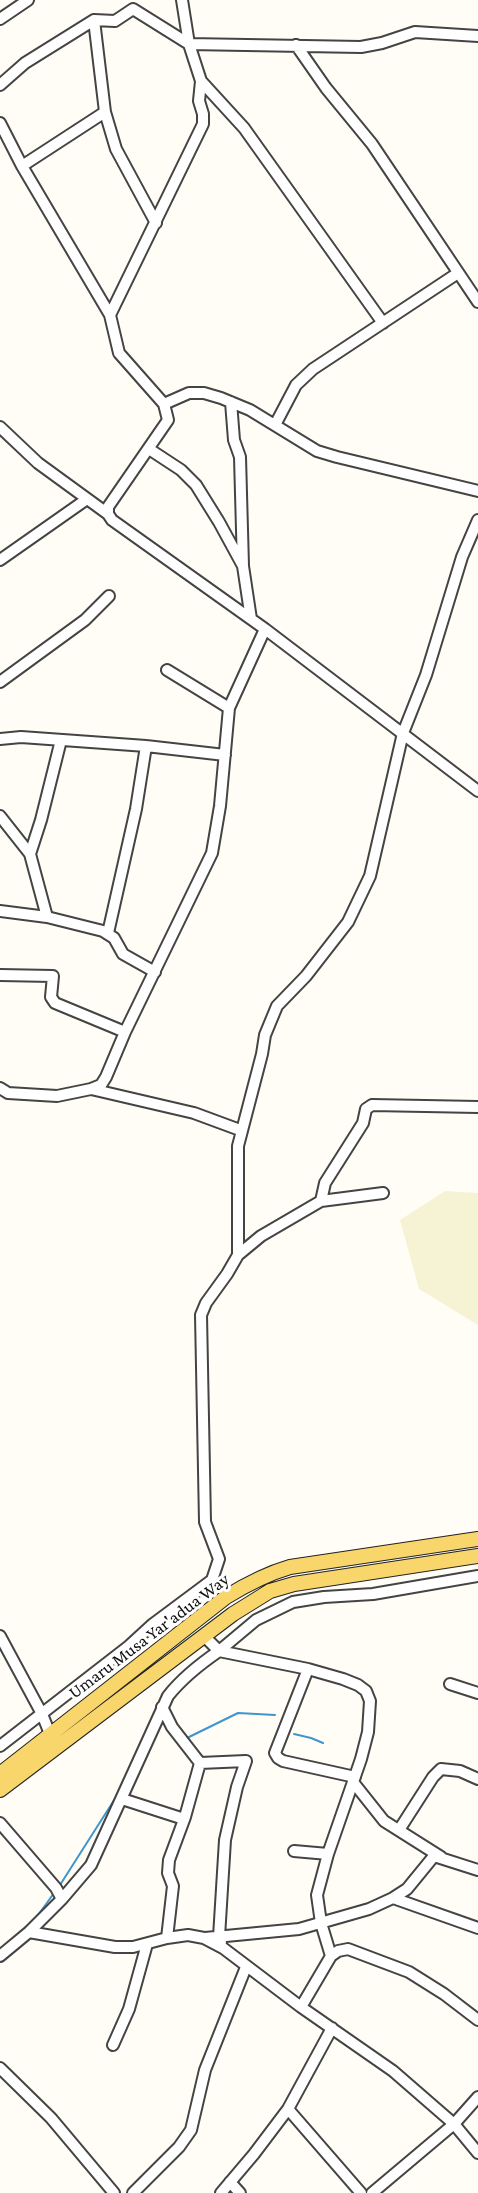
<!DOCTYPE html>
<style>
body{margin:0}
canvas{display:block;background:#fffdf5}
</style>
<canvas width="478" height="2193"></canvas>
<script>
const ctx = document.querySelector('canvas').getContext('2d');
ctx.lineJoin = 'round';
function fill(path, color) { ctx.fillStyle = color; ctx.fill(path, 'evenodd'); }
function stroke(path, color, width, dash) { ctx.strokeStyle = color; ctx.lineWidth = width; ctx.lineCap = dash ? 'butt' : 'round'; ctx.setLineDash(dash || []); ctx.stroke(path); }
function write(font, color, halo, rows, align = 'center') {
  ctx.font = font + ' "Crimson Pro",serif'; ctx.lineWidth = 6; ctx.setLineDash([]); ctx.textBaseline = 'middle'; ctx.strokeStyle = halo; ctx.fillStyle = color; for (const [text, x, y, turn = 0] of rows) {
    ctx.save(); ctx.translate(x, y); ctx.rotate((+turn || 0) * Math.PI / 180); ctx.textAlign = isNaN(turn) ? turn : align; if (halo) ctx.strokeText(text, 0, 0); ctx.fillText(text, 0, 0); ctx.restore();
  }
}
const farmland = new Path2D(`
 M 445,1191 L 478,1193 L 478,1325 L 419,1289 L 400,1220 Z`);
const stream = new Path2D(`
 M 294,1734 L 311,1738 L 323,1743
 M 187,1738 L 238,1713 L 275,1715
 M 60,1885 L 118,1794
 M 36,1918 L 54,1893`);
const minor = new Path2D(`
 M 0,19 L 28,0
 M 94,20 L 105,112 L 116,149 L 156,223
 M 296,45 L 326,88 L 372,144 L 478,302
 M 201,81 L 244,128 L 383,323
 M 0,85 L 25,63 L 94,20 L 115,21 L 133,9 L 189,44 L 361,47 L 382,43 L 415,32 L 478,36
 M 0,123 L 22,166 L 110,315 L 119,353 L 164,404 L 168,420 L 108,507 L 108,514 L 112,520 L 265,629 L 478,791
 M 22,166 L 105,112
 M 110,315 L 203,124 L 203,114 L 199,101 L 201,81 L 189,44 L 182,0
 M 231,402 L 234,440 L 240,457 L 243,566
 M 164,404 L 189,393 L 204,393 L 221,398 L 250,410 L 317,451 L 337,457 L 478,491
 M 275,425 L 296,385 L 313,369 L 458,273
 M 0,427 L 38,463 L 108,514
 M 149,449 L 181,470 L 196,485 L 219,522 L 243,566 L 251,619
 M 0,560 L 87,499
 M 167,670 L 229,708
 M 0,682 L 85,620 L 109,596
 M 0,739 L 21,737 L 146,746 L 225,755
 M 0,816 L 30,854 L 47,917
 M 30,854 L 41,820 L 61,740
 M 0,911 L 47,917 L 103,931 L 114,938 L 123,954 L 155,972
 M 108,933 L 136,809 L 146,746
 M 0,975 L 53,976 L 51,997 L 55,1003 L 125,1032
 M 0,1088 L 8,1093 L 57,1096 L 91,1089 L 101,1085 L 106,1077 L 125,1032 L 212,853 L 220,806 L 229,708 L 265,629
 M 91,1089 L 194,1113 L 240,1130
 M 321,1201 L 325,1183 L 363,1123 L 366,1109 L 372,1105 L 478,1107
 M 238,1255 L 261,1236 L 321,1201 L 383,1193
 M 0,1636 L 42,1714 L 50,1734
 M 308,1669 L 275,1753 L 278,1758 L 283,1761 L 355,1777
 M 450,1684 L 478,1693
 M 162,1707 L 172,1727 L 200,1763
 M 0,1746 L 129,1646 L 153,1624 L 212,1580 L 219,1559 L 205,1522 L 201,1315 L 206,1303 L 227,1274 L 238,1255 L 238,1146 L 262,1054 L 265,1035 L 277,1006 L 306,976 L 348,922 L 370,876 L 403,733 L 426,675 L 462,557 L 478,520
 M 200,1763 L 246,1761 L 237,1787 L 225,1840 L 219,1937 L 221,1942
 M 353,1782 L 384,1821 L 441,1857
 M 122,1799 L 184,1819
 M 0,1823 L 56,1888 L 62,1899
 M 399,1830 L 433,1777 L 441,1769 L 460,1771 L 478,1779
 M 294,1851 L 328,1854
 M 393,1898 L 478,1928
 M 29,1932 L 115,1947 L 133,1947 L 167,1938 L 188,1935 L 204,1938 L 223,1948 L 301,2007 L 393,2071 L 454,2124 L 478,2153
 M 167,1938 L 173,1886 L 168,1873 L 169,1860 L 185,1817 L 200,1763
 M 205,1938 L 299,1929 L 369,1909 L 393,1898 L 407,1889 L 434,1856 L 478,1870
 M 0,1956 L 29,1932 L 62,1899 L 91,1865 L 168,1696 C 183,1677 200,1664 219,1651 L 204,1636
 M 331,1956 L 321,1923 L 317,1895 L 328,1854 L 361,1759 L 368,1732 L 370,1701 L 366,1691 L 358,1685 L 343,1679 L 308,1669 L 219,1651 L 256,1620 L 293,1602 L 324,1597 L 373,1594 L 478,1576
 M 301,2007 L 331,1956 L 338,1951 L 348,1949 L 409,1972 L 444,1994 L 478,2020
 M 113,2045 L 129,2009 L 147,1944
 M 0,2068 L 51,2118 L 114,2193
 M 288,2109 L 361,2193
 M 230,2182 L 240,2193
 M 133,2193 L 179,2147 L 191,2130 L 205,2070 L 246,1967
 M 221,2193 L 254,2154 L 288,2109 L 332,2028
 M 372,2193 L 454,2124 L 478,2097`);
const major = new Path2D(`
 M 0,1774 L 226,1597 C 247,1584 266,1574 290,1567 L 478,1539
 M 0,1790 L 233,1614 L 270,1591 L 294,1584 L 478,1556`);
const streetNames = [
 ["Umaru Musa Yar'adua Way",149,1636,-37]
];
fill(farmland, '#f6f3d4');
stroke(stream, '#3f96cf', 2);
stroke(minor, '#444', 14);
stroke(major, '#222', 16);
stroke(minor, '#fff', 10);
stroke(major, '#f9d66b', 14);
write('18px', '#111', '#fff', streetNames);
</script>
